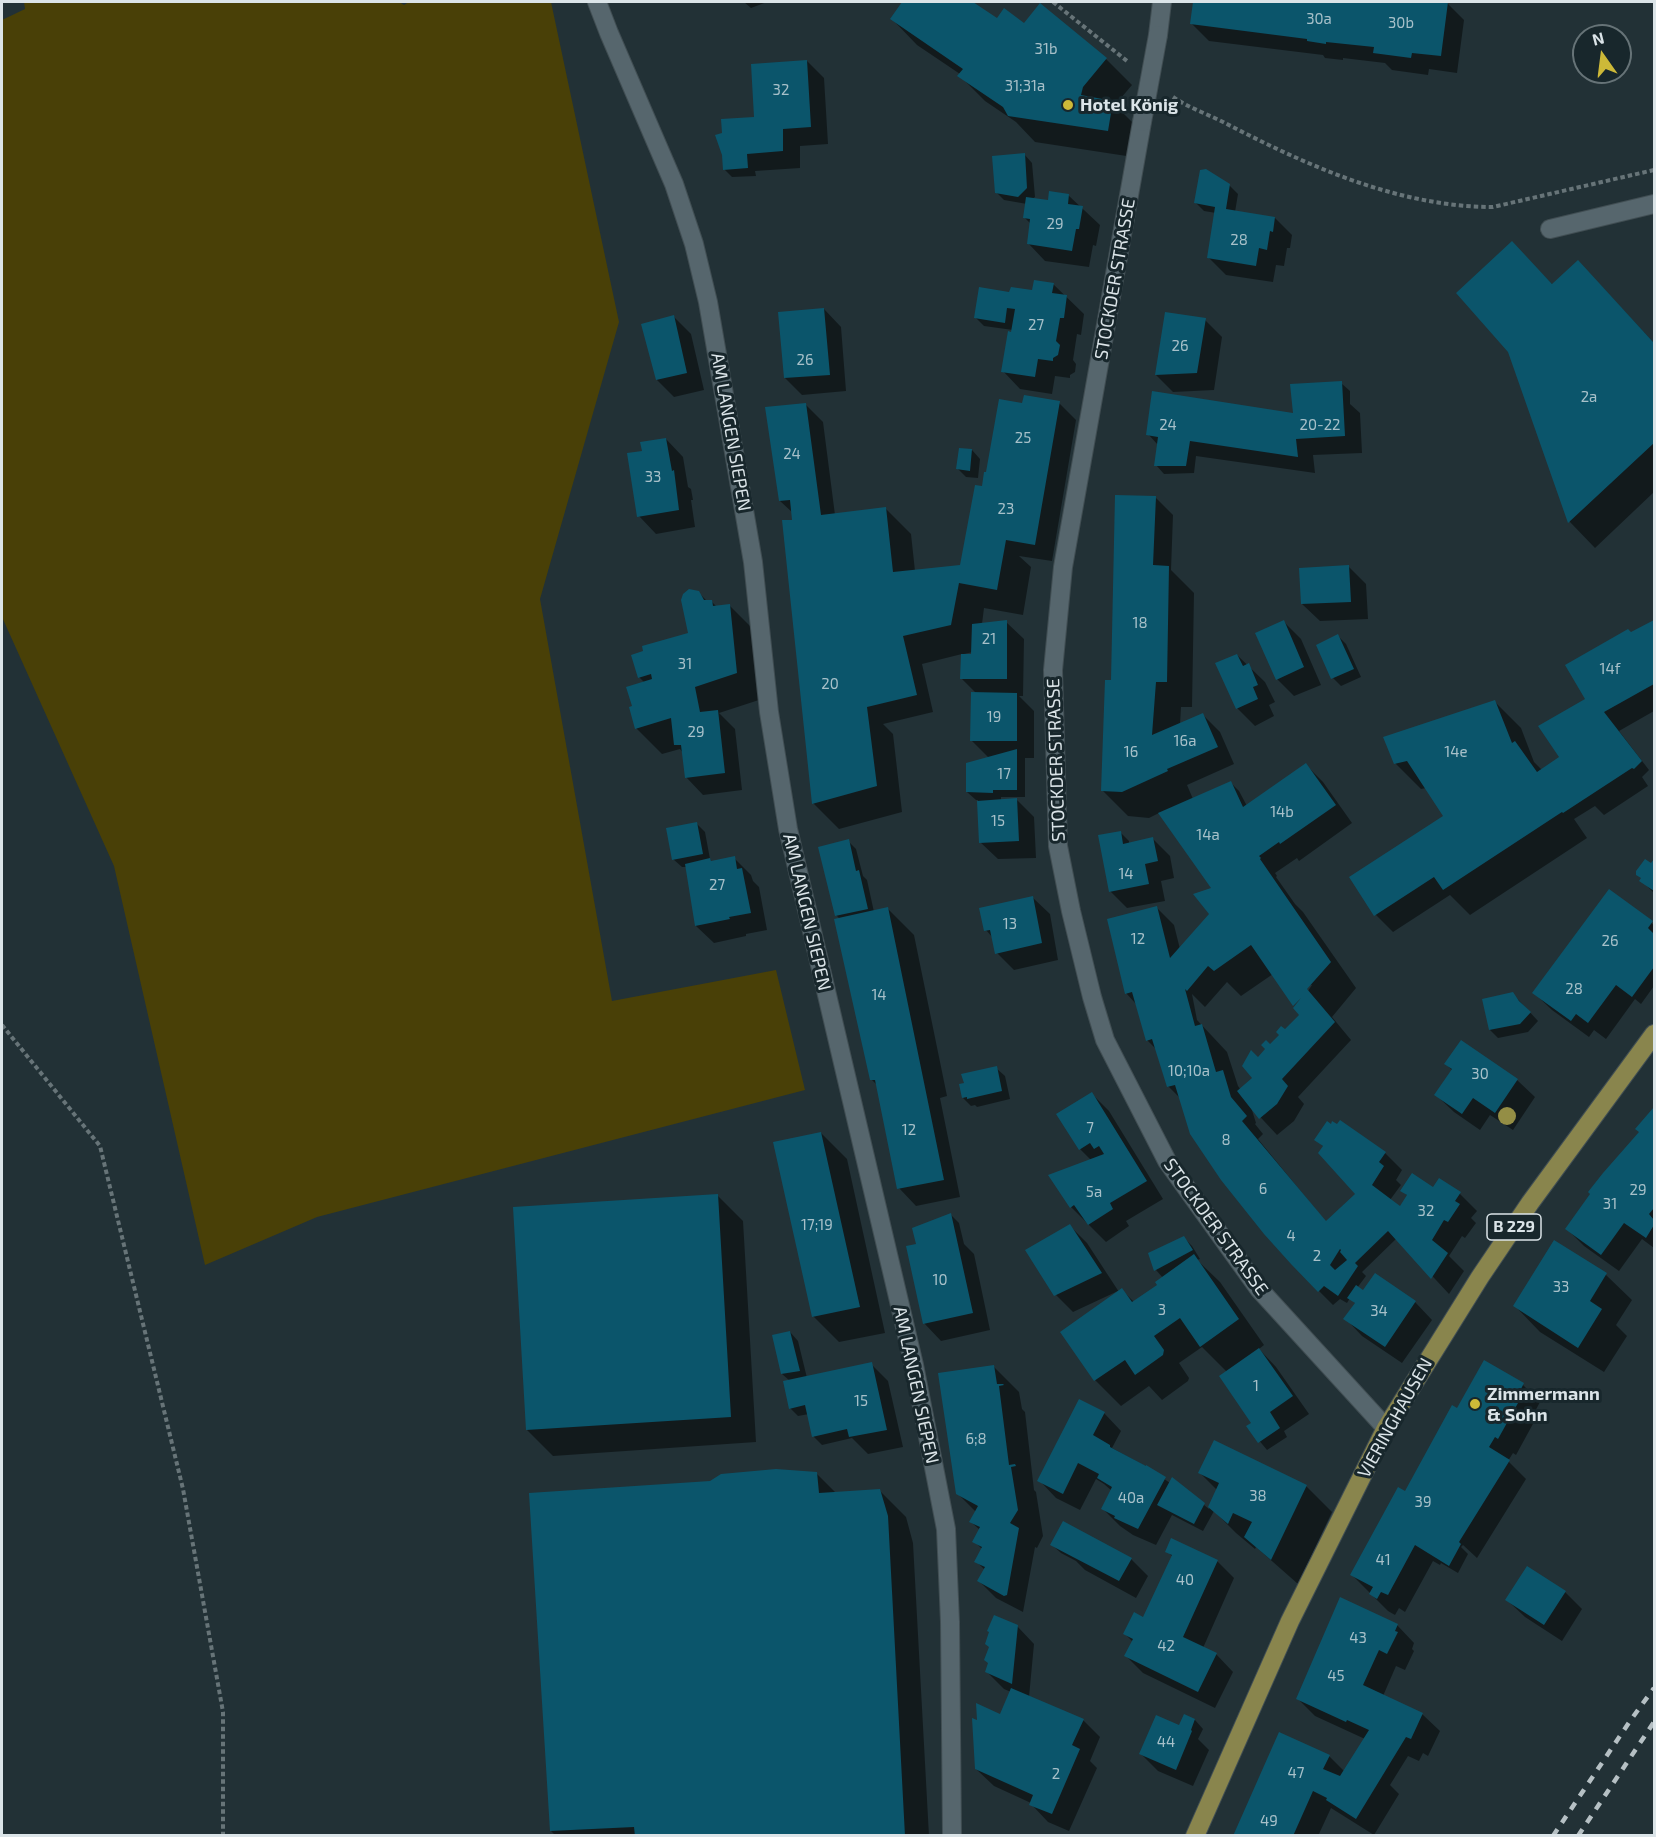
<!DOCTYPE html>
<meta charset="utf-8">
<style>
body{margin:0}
#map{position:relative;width:1656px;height:1837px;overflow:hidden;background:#223136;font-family:"Exo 2",sans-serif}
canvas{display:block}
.frame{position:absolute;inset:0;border:3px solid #dbe4e8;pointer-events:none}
.north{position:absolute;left:1572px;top:24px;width:60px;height:60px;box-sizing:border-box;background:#18272c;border:2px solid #667377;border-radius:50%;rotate:346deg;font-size:16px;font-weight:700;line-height:24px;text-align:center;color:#dbe4e8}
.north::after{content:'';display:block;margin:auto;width:21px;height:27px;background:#cdb938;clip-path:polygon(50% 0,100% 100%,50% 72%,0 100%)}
</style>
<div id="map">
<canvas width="1656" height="1837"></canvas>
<div class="frame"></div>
<div class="north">N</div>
</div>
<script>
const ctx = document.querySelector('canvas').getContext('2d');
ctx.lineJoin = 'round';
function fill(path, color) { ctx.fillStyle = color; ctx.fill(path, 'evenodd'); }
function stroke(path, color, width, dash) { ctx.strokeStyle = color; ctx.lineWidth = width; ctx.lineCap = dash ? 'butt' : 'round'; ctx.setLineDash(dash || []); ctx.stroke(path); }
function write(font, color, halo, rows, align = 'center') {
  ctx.font = font + ' "Exo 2",sans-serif'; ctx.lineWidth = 6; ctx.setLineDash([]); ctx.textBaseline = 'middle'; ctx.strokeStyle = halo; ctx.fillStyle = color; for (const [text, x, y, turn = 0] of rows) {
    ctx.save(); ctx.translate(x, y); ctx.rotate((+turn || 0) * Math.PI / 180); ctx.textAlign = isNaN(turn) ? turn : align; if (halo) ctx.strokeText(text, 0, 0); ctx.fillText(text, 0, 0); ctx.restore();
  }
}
const green = new Path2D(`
 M 24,2 L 399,2 L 404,5 L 409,2 L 551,2 L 619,322 L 540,599 L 612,1001 L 776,970 L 805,1090 L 317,1217 L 205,1265 L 114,866 L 2,617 L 2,20 L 25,9 Z`);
const shadow = new Path2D(`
 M 744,2 L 767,2 L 751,8 Z
 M 903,2 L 971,2 L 998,20 L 1025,25 L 1106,59 L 1132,85 L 1115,105 L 1138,128 L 1133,157 L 1035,142 L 1016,122 L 985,101 L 959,75 L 960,74 L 917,45 L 892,19 Z
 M 1195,2 L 1436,2 L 1447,3 L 1464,20 L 1457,73 L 1429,69 L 1428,75 L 1392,70 L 1385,63 L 1343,58 L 1343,60 L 1325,58 L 1323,55 L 1209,41 L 1192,24 Z
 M 807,61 L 824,78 L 828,144 L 800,146 L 800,168 L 755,171 L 756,176 L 732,177 L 724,169 L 723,156 Z
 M 1024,154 L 1032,163 L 1035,197 L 1032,199 L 1049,202 L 1068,195 L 1100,225 L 1096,246 L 1093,245 L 1089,267 L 1045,261 L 1028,243 L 1031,224 L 1024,217 L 1027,204 L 1004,200 L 996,192 Z
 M 1229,185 L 1238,194 L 1235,212 L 1275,218 L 1292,235 L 1290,248 L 1287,248 L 1284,266 L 1276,265 L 1273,282 L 1226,275 L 1209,258 L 1216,213 L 1204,211 L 1196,203 Z
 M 1512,243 L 1553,285 L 1603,288 L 1654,343 L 1654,492 L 1595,548 L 1570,522 L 1510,351 Z
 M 1053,284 L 1084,314 L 1081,335 L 1077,334 L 1073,360 L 1076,364 L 1075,372 L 1070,375 L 1070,378 L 1055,376 L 1052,394 L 1020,389 L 1003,371 L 1013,330 L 984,326 L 976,318 L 1009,294 L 1033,291 Z
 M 824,309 L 841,327 L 846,391 L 802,395 L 785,378 Z
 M 674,317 L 691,334 L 704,390 L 674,397 L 657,380 Z
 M 1205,320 L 1222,337 L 1214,390 L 1173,392 L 1156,375 Z
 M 1341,383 L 1350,391 L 1350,404 L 1360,413 L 1362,453 L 1313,455 L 1315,473 L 1196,456 L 1194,473 L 1164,474 L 1156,465 L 1158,445 L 1148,434 L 1295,415 Z
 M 1059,403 L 1076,420 L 1052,561 L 1019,556 L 1031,567 L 1023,615 L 984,608 L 982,624 L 1006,622 L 1024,639 L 1023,696 L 1019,696 L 1034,711 L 1034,758 L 1025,758 L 1025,797 L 1001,797 L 1001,801 L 1016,799 L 1034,817 L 1036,858 L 998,859 L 980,842 L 978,800 L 976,800 L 967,792 L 989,758 L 972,741 L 977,694 L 962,679 L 962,654 L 922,664 L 933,712 L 883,724 L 893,734 L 902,812 L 839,829 L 813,803 L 794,520 L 793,513 L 780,501 L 805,404 L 823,422 L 835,515 L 885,508 L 911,534 L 915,571 L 962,567 L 983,488 L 1024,405 ZM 973,652 L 973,655 L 964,655 L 964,654 Z
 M 666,439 L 683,457 L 688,487 L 691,489 L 693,500 L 691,500 L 695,527 L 656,534 L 639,516 L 643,452 Z
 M 972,450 L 980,459 L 978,478 L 966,477 L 958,469 Z
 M 1156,498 L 1173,515 L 1171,570 L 1194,593 L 1192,707 L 1181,707 L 1180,725 L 1203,715 L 1220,732 L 1234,764 L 1187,785 L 1193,799 L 1231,783 L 1239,791 L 1247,806 L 1306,765 L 1323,782 L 1352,823 L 1299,861 L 1297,858 L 1275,873 L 1277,876 L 1276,877 L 1295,904 L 1303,912 L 1356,988 L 1332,1017 L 1351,1040 L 1298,1097 L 1304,1104 L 1294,1121 L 1277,1135 L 1251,1107 L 1256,1123 L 1255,1124 L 1263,1134 L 1258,1139 L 1326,1222 L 1358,1194 L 1324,1147 L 1316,1140 L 1385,1153 L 1402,1170 L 1396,1180 L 1401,1185 L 1390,1200 L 1400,1208 L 1408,1196 L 1402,1191 L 1433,1189 L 1460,1194 L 1477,1211 L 1471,1218 L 1476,1223 L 1465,1238 L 1462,1236 L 1449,1256 L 1464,1271 L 1449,1294 L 1397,1238 L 1362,1272 L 1366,1276 L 1357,1288 L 1364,1292 L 1415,1302 L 1432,1320 L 1402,1363 L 1362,1336 L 1345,1318 L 1356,1304 L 1350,1298 L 1347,1303 L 1340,1299 L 1333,1305 L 1319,1291 L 1180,1098 L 1168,1086 L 1157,1050 L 1147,1040 L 1136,1004 L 1126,993 L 1157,908 L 1174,925 L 1180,949 L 1211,914 L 1213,888 L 1159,813 L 1149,818 L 1128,816 L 1102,790 L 1112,681 ZM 1273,974 L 1312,985 L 1308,991 L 1301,1015 L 1258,1059 L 1254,1078 L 1241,1090 L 1238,1086 L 1227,1052 L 1197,1020 L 1192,994 L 1205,1007 L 1227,982 L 1241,996 Z
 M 1349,567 L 1366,584 L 1368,619 L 1320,621 L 1302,604 Z
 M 698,592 L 707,601 L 711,601 L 717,607 L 730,606 L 756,632 L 762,699 L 719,713 L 735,729 L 742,790 L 703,795 L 686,777 L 683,753 L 680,749 L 662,754 L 636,728 L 634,707 L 645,683 L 639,677 L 690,634 Z
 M 1654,621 L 1654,711 L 1619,731 L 1649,770 L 1642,777 L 1648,786 L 1604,815 L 1595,806 L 1574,819 L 1587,838 L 1470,915 L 1450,895 L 1393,932 L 1376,915 L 1351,878 L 1445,817 L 1426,788 L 1421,789 L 1395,763 L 1495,702 L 1521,728 L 1534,762 L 1542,770 L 1561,758 L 1587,699 L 1631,634 Z
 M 1284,622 L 1301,639 L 1321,685 L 1294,696 L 1277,679 Z
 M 1338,636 L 1346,644 L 1361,677 L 1341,686 L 1333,678 Z
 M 1237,655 L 1265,682 L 1275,702 L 1269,705 L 1274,716 L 1255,726 L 1237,708 Z
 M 697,824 L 705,832 L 710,859 L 712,862 L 734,858 L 751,875 L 753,881 L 759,887 L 767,930 L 746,934 L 746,936 L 714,943 L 696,926 L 687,867 L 682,867 L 673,859 Z
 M 1120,832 L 1129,841 L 1129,843 L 1153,839 L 1170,856 L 1174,878 L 1161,881 L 1165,901 L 1127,908 L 1110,891 Z
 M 848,841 L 856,849 L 863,876 L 867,880 L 874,912 L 888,909 L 914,935 L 947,1096 L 940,1098 L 960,1197 L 916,1206 L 899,1188 L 878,1086 L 871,1079 L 840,919 L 836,915 Z
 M 1654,862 L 1654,893 L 1641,880 Z
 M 1609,891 L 1654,925 L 1654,986 L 1641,1004 L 1635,999 L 1606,1039 L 1594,1030 L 1589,1037 L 1552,1010 L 1534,993 Z
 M 1032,897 L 1050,914 L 1058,960 L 1014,970 L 997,953 L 993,938 L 986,930 Z
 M 1513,994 L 1538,1021 L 1528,1032 L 1498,1038 L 1490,1030 Z
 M 1461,1042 L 1517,1080 L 1535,1097 L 1513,1130 L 1490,1115 L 1480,1130 L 1454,1112 L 1436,1095 L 1453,1071 L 1446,1064 Z
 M 996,1068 L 1005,1076 L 1010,1099 L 977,1107 L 975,1105 L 971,1106 L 963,1098 Z
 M 1092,1094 L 1109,1111 L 1163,1199 L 1126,1221 L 1129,1226 L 1106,1242 L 1071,1207 L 1091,1160 L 1080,1149 Z
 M 1654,1109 L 1654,1248 L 1642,1239 L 1619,1271 L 1584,1246 L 1567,1229 L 1641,1132 L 1637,1129 Z
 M 821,1133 L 847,1159 L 885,1333 L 839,1342 L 813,1316 Z
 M 717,1195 L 743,1221 L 756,1442 L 553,1456 L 527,1430 Z
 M 951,1215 L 959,1223 L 964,1244 L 974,1254 L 990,1330 L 941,1341 L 924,1323 L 917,1245 Z
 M 1069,1225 L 1087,1243 L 1119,1292 L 1122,1290 L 1134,1302 L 1159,1285 L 1163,1278 L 1156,1270 L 1150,1254 L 1184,1238 L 1192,1246 L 1200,1259 L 1197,1260 L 1220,1282 L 1264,1345 L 1259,1349 L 1276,1367 L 1309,1414 L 1284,1431 L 1287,1437 L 1267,1450 L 1248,1427 L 1256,1429 L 1227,1372 L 1202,1347 L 1179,1363 L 1189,1378 L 1188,1381 L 1162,1400 L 1149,1386 L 1121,1406 L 1095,1380 L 1118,1291 L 1073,1312 L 1056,1295 Z
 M 1554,1242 L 1606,1275 L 1632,1300 L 1616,1325 L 1627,1336 L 1604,1372 L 1540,1332 L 1515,1306 Z
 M 790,1332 L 798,1341 L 807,1378 L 871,1364 L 888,1381 L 903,1447 L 868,1454 L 852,1438 L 822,1445 L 814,1437 L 809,1414 L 798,1416 L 790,1408 L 790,1381 L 782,1374 Z
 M 1484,1362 L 1523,1385 L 1540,1402 L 1531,1419 L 1534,1422 L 1516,1455 L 1513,1453 L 1508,1461 L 1526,1479 L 1477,1558 L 1463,1545 L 1461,1547 L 1468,1554 L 1458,1573 L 1441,1563 L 1440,1565 L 1433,1561 L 1405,1612 L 1399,1608 L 1395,1615 L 1388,1611 L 1352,1575 L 1458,1410 Z
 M 993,1366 L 1019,1392 L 1022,1409 L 1025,1412 L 1034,1490 L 1036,1492 L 1043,1536 L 1037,1548 L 1035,1547 L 1023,1612 L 996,1598 L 979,1581 L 985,1570 L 976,1561 L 983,1550 L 974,1541 L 980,1530 L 971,1522 L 976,1512 L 958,1494 Z
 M 1104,1413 L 1121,1431 L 1112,1448 L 1147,1467 L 1170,1483 L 1172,1479 L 1209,1509 L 1218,1491 L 1200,1473 L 1215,1442 L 1306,1486 L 1332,1512 L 1298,1584 L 1256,1547 L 1255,1549 L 1236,1533 L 1214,1511 L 1203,1531 L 1172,1515 L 1156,1545 L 1133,1535 L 1120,1526 L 1103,1509 L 1112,1491 L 1104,1484 L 1096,1479 L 1080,1510 L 1056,1498 L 1039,1480 Z
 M 817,1474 L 837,1494 L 880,1491 L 906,1517 L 913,1543 L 929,1836 L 556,1836 L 551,1831 Z
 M 1052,1545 L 1131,1559 L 1148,1576 L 1136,1598 L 1085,1570 L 1076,1561 L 1061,1553 Z
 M 1167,1551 L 1217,1561 L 1234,1578 L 1203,1648 L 1216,1654 L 1233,1672 L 1215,1708 L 1143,1673 L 1126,1656 L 1133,1642 L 1125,1634 L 1144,1619 L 1173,1557 Z
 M 1565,1592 L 1582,1609 L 1562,1641 L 1525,1617 L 1507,1600 Z
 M 1397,1625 L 1414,1643 L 1412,1649 L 1414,1651 L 1405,1670 L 1396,1666 L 1383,1696 L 1422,1714 L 1440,1731 L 1428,1756 L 1423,1753 L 1419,1761 L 1408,1756 L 1390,1785 L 1399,1794 L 1374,1835 L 1331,1808 L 1318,1836 L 1235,1836 L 1329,1756 L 1345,1772 L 1365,1739 L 1315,1716 L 1298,1699 Z
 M 1017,1626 L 1034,1644 L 1029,1697 L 1083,1720 L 1100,1737 L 1090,1761 L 1097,1768 L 1069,1831 L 1048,1822 L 1031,1804 L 1031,1803 L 994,1786 L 976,1769 L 1011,1692 L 1004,1689 L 986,1671 Z
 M 1185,1716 L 1195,1720 L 1203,1729 L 1198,1739 L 1209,1750 L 1193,1786 L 1158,1771 L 1140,1753 L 1186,1730 Z`);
const building = new Path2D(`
 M 902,2 L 973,2 L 997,18 L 1004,8 L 1024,23 L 1040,3 L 1107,58 L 1083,87 L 1081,95 L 1113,101 L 1108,131 L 1008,116 L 1003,107 L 957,76 L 963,69 L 890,19 Z
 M 1193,2 L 1448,2 L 1441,56 L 1412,53 L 1411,58 L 1373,53 L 1374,47 L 1326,42 L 1326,44 L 1307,41 L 1307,39 L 1190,24 Z
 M 807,60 L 811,127 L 783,129 L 783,151 L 747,154 L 748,168 L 723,170 L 722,155 L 715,135 L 722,133 L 721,119 L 754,117 L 751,64 Z
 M 1025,153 L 1027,188 L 1018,197 L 995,193 L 992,156 Z
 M 1206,169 L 1230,184 L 1226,209 L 1275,217 L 1273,232 L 1270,231 L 1267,250 L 1259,248 L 1256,266 L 1207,258 L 1215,207 L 1194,203 L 1200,170 Z
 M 1049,191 L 1069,194 L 1068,204 L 1083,206 L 1079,229 L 1076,229 L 1072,251 L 1027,244 L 1030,219 L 1023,218 L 1026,197 L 1048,200 Z
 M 1512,241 L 1552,284 L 1578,260 L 1654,343 L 1654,443 L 1568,523 L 1508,352 L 1456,293 Z
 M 1034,280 L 1054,283 L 1052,293 L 1067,295 L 1064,318 L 1060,318 L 1056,341 L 1060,345 L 1058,355 L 1053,358 L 1053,361 L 1038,359 L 1035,377 L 1001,372 L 1008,331 L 1011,332 L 1015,309 L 1007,308 L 1005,323 L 974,318 L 979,287 L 1009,292 L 1011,287 L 1032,290 Z
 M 824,308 L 830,375 L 784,378 L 778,312 Z
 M 1165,312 L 1206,318 L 1197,373 L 1155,375 Z
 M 674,315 L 687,373 L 656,380 L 641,324 Z
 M 1342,381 L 1345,436 L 1296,439 L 1298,457 L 1190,441 L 1186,466 L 1154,466 L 1158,437 L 1146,435 L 1152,391 L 1293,413 L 1290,384 Z
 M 1024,395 L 1060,401 L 1035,545 L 1006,540 L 997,590 L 959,583 L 951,625 L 903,636 L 917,695 L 867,707 L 877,786 L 812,804 L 782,520 L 792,520 L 790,500 L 779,501 L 765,407 L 806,403 L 821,515 L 886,507 L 893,572 L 960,565 L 975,485 L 982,486 L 984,472 L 986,472 L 999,399 L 1022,403 Z
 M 666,438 L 672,471 L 674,470 L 679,510 L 637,517 L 627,453 L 642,451 L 640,442 Z
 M 959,448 L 972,449 L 970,471 L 956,469 Z
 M 1115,495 L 1156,496 L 1153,565 L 1169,566 L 1167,682 L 1156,682 L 1152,735 L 1203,713 L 1218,747 L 1167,769 L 1168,771 L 1122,792 L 1101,791 L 1105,680 L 1111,680 Z
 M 1349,565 L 1351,602 L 1301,604 L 1299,568 Z
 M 689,589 L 699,591 L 704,600 L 712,600 L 713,606 L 730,604 L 737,673 L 695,687 L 700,712 L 718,710 L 725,773 L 685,778 L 681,745 L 674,745 L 671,718 L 635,729 L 629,707 L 632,706 L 626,687 L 652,679 L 651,674 L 638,678 L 631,655 L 643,651 L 642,646 L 688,633 L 681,600 L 683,594 Z
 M 1007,620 L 1007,679 L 960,679 L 961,654 L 971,654 L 972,624 Z
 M 1284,620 L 1304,667 L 1276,680 L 1255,633 Z
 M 1654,620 L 1654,684 L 1604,712 L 1642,761 L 1634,769 L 1632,768 L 1563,813 L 1562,812 L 1443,890 L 1434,877 L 1374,916 L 1349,877 L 1443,816 L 1407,761 L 1394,764 L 1383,737 L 1495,700 L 1512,743 L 1515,741 L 1537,772 L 1559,757 L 1538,726 L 1585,699 L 1565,665 L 1628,629 L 1631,632 Z
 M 1338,634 L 1354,669 L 1331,679 L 1316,645 Z
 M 1237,654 L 1243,666 L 1249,663 L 1258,685 L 1253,687 L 1258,699 L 1236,709 L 1215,663 Z
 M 971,692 L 1017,693 L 1017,741 L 970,741 Z
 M 1017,749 L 1017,790 L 993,790 L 993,793 L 966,792 L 966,763 Z
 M 1306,763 L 1336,805 L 1280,844 L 1279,842 L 1259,856 L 1261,858 L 1260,859 L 1331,962 L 1307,989 L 1335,1022 L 1282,1079 L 1288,1086 L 1277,1104 L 1259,1119 L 1237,1091 L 1252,1078 L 1242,1066 L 1251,1050 L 1258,1057 L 1265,1049 L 1261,1045 L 1266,1040 L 1270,1044 L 1279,1035 L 1276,1032 L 1281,1026 L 1285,1029 L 1299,1015 L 1293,1008 L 1301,998 L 1293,1006 L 1251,945 L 1214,971 L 1208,966 L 1187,991 L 1185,989 L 1195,1026 L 1202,1024 L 1216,1072 L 1223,1070 L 1231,1097 L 1247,1116 L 1242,1121 L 1326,1221 L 1355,1194 L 1318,1153 L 1323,1146 L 1314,1140 L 1327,1121 L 1331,1124 L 1332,1121 L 1337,1124 L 1340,1120 L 1386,1152 L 1379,1162 L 1384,1166 L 1372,1185 L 1400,1206 L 1407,1195 L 1400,1191 L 1412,1173 L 1433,1187 L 1439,1178 L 1461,1192 L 1455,1201 L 1460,1204 L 1448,1222 L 1444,1220 L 1432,1240 L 1448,1253 L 1431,1279 L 1388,1231 L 1355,1263 L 1358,1266 L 1338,1296 L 1324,1286 L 1318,1292 L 1291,1264 L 1264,1234 L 1221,1180 L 1190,1134 L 1175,1085 L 1167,1087 L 1152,1039 L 1146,1041 L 1132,992 L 1125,994 L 1107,919 L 1157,906 L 1170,958 L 1209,914 L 1193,894 L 1211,888 L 1158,813 L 1231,781 L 1243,807 ZM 1340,1249 L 1341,1250 L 1340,1252 L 1347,1260 L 1335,1270 L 1330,1265 Z
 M 1017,798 L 1019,841 L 979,843 L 977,801 Z
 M 697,822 L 703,854 L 672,860 L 666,828 Z
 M 1121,831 L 1123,844 L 1153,837 L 1158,861 L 1145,864 L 1149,884 L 1109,892 L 1098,835 Z
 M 849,839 L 856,871 L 859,870 L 868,909 L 835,916 L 818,847 Z
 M 735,856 L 737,869 L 742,868 L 751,913 L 729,917 L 730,919 L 695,926 L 685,864 L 710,858 L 711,861 Z
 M 1645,859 L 1651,863 L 1654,859 L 1654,891 L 1639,881 L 1641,878 L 1636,875 L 1636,871 Z
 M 1609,889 L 1653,921 L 1648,928 L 1654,934 L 1654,967 L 1632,997 L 1616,985 L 1588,1023 L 1576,1014 L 1571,1021 L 1532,993 Z
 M 1033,896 L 1042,943 L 995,954 L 990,930 L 984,931 L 979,908 Z
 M 888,907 L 944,1180 L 897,1189 L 875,1080 L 870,1080 L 834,919 Z
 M 1513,992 L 1519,1001 L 1531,1012 L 1520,1024 L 1489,1030 L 1482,999 Z
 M 1461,1040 L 1518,1079 L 1495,1113 L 1473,1098 L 1462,1114 L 1434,1095 L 1452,1069 L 1444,1064 Z
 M 997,1066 L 1002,1091 L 967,1099 L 967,1097 L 962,1098 L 959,1084 L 964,1083 L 961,1074 Z
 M 1092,1092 L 1147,1181 L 1110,1203 L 1113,1209 L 1088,1225 L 1074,1205 L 1070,1208 L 1048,1175 L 1104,1154 L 1099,1146 L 1094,1149 L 1090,1143 L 1079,1150 L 1056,1114 Z
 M 1654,1107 L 1654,1208 L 1649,1214 L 1654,1220 L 1654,1225 L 1646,1238 L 1624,1223 L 1601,1255 L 1565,1229 L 1590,1194 L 1588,1192 L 1603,1173 L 1639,1132 L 1635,1129 Z
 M 821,1132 L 860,1307 L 812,1317 L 773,1142 Z
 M 718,1194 L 731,1417 L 526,1430 L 513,1207 Z
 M 951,1213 L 973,1313 L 923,1324 L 906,1246 L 916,1244 L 912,1228 Z
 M 1070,1224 L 1102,1273 L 1054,1296 L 1025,1250 Z
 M 1184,1236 L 1193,1250 L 1154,1271 L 1148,1253 Z
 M 1554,1240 L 1607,1273 L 1590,1301 L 1602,1309 L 1578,1348 L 1513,1306 Z
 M 1194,1254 L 1239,1319 L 1200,1347 L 1180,1318 L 1154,1336 L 1164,1350 L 1163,1355 L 1135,1375 L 1125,1360 L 1094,1381 L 1060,1332 L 1122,1288 L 1132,1302 L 1157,1285 L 1155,1282 Z
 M 1375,1273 L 1416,1301 L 1385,1347 L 1343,1319 L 1355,1303 L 1347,1298 L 1356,1285 L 1363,1290 Z
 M 790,1331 L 800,1371 L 781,1374 L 772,1335 Z
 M 1259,1348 L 1293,1396 L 1270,1412 L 1280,1428 L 1258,1443 L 1246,1426 L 1251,1423 L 1219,1376 Z
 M 1484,1360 L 1524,1383 L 1515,1401 L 1518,1403 L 1498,1439 L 1495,1437 L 1489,1447 L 1510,1460 L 1459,1542 L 1461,1544 L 1449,1566 L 1415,1545 L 1388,1595 L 1381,1592 L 1377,1599 L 1369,1594 L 1373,1587 L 1350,1575 L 1398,1487 L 1405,1491 L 1452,1405 L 1457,1408 Z
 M 872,1362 L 887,1430 L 849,1437 L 847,1429 L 812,1437 L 805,1405 L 789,1409 L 783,1381 Z
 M 994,1365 L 997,1384 L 1003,1384 L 1004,1385 L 999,1386 L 1009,1465 L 1015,1464 L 1016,1466 L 1011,1467 L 1018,1510 L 1010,1523 L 1019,1528 L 1007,1595 L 1004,1596 L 977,1581 L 985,1567 L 974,1562 L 982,1547 L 972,1542 L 980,1527 L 969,1522 L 978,1506 L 956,1494 L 938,1373 Z
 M 1079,1399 L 1105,1412 L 1093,1435 L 1110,1445 L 1110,1447 L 1146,1466 L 1146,1465 L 1166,1477 L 1138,1529 L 1114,1518 L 1115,1516 L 1101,1509 L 1112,1487 L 1097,1478 L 1099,1474 L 1078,1463 L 1063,1494 L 1037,1481 Z
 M 1214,1440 L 1307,1485 L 1271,1560 L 1244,1537 L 1252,1522 L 1233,1513 L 1228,1524 L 1208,1507 L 1219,1483 L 1198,1473 Z
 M 776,1469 L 817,1472 L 819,1493 L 880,1489 L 888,1516 L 905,1836 L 635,1836 L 634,1827 L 550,1831 L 529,1493 L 710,1481 L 721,1474 Z
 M 1172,1477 L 1205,1503 L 1194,1524 L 1157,1505 Z
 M 1063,1521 L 1132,1558 L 1119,1581 L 1050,1545 Z
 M 1171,1538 L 1218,1560 L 1183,1637 L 1217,1653 L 1198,1692 L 1124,1656 L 1133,1639 L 1123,1634 L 1134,1612 L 1143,1617 L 1172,1555 L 1165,1552 Z
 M 1527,1566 L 1566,1591 L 1544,1625 L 1505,1600 Z
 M 1340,1597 L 1398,1624 L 1395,1631 L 1398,1632 L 1387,1654 L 1379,1650 L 1363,1685 L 1423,1713 L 1411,1739 L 1406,1737 L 1356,1819 L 1326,1800 L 1327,1798 L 1313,1791 L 1293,1836 L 1233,1836 L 1279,1732 L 1330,1755 L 1323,1769 L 1340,1776 L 1369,1730 L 1347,1720 L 1346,1722 L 1296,1699 Z
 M 994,1615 L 1018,1625 L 1012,1684 L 985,1672 L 988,1663 L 984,1660 L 989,1647 L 985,1644 L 989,1632 L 987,1631 Z
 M 1011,1688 L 1084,1719 L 1072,1745 L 1080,1749 L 1052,1814 L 1029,1805 L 1033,1795 L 975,1769 L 972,1718 L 977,1720 L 976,1703 L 1000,1714 Z
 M 1184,1714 L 1195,1719 L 1191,1730 L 1192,1731 L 1176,1770 L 1139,1754 L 1156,1715 L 1179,1725 Z`);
const path = new Path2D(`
 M 1053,2 L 1127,61
 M 1173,97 C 1189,108 1210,115 1227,124 C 1308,166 1399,207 1493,207 L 1654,170
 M 2,1025 L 100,1146 L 183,1489 L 223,1712 L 223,1836`);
const lane = new Path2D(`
 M 1550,229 L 1654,204`);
const street = new Path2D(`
 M 597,2 L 609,33 L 674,184 L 694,244 L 708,302 L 753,562 L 769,712 L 788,829 L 914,1365 L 946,1529 L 950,1622 L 952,1836
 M 1158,35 L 1162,2
 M 1142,122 L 1063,567 L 1053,670 L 1058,846 L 1071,911 L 1092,997 L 1105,1040 L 1167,1161 L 1259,1289 L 1386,1428`);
const primary = new Path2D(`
 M 1195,1836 L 1290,1621 L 1386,1428 L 1480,1277 L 1530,1203 L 1654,1034`);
const rail = new Path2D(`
 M 1553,1836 L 1630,1721 L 1654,1688
 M 1578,1836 L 1654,1722`);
const streetBridge = new Path2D(`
 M 1142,122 L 1158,35`);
const trees = [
 [1507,1116]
];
const markers = [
 [1068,105,6,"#cdb938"],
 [1475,1404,6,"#cdb938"]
];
const numberNames = [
 ["30a",1319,19],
 ["30b",1401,23],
 ["31b",1046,49],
 ["31;31a",1025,86],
 ["32",781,90],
 ["29",1055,224],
 ["28",1239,240],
 ["27",1036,325],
 ["26",1180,346],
 ["26",805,360],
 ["2a",1589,397],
 ["24",1168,425],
 ["20-22",1320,425],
 ["25",1023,438],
 ["24",792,454],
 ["33",653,477],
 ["23",1006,509],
 ["18",1140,623],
 ["21",989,639],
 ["31",685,664],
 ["14f",1610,669],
 ["20",830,684],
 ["19",994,717],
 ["29",696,732],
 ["16a",1185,741],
 ["16",1131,752],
 ["14e",1456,752],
 ["17",1004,774],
 ["14b",1282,812],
 ["15",998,821],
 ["14a",1208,835],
 ["14",1126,874],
 ["27",717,885],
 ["13",1010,924],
 ["12",1138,939],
 ["26",1610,941],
 ["28",1574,989],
 ["14",879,995],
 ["10;10a",1189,1071],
 ["30",1480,1074],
 ["7",1090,1128],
 ["12",909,1130],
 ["8",1226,1140],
 ["6",1263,1189],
 ["29",1638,1190],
 ["5a",1094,1192],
 ["31",1610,1204],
 ["32",1426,1211],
 ["17;19",817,1225],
 ["4",1291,1236],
 ["2",1317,1256],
 ["10",940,1280],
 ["33",1561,1287],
 ["3",1162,1310],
 ["34",1379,1311],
 ["1",1256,1386],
 ["15",861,1401],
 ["6;8",976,1439],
 ["38",1258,1496],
 ["40a",1131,1498],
 ["39",1423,1502],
 ["41",1383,1560],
 ["40",1185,1580],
 ["43",1358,1638],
 ["42",1166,1646],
 ["45",1336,1676],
 ["44",1166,1742],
 ["47",1296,1773],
 ["2",1056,1774],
 ["49",1269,1821]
];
const shields = [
 [1514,1227,54]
];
const shieldNames = [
 ["B 229",1514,1227]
];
const poiNames = [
 ["Hotel König",1080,105],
 ["Zimmermann",1487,1394],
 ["& Sohn",1487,1415]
];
const streetNames = [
 ["STOCKDER STRASSE",1115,279,-80],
 ["AM LANGEN SIEPEN",731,432,80],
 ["STOCKDER STRASSE",1056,760,-92],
 ["AM LANGEN SIEPEN",807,912,77],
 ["STOCKDER STRASSE",1216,1227,54],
 ["AM LANGEN SIEPEN",916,1385,78],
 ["VIERINGHAUSEN",1395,1418,-61]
];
fill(green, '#494007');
fill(shadow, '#0007');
fill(building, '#0b556b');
stroke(lane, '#414e53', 20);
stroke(street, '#414e53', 20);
stroke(primary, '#414e53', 20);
stroke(path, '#677478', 4, [4.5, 3]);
stroke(lane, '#56666d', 18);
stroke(street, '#56666d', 18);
stroke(primary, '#89854d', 18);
stroke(rail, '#b6c0c4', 4.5, [8, 8]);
stroke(streetBridge, '#414e53', 20, []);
stroke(streetBridge, '#56666d', 18);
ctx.fillStyle = '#948e45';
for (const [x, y] of trees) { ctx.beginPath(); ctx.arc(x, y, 9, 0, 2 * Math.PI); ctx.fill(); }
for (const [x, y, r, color] of markers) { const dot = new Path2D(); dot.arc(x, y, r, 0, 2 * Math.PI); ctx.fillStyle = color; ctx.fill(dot); stroke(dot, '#18272c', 2); }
write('15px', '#a7c0c9', null, numberNames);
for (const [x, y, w] of shields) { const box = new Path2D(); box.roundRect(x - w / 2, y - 13, w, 26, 4.5); ctx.fillStyle = '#18272c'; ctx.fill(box); stroke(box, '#dbe4e8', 1.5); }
write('bold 16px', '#dbe4e8', null, shieldNames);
write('bold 18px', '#dbe4e8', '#18272c', poiNames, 'left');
write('18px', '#dbe4e8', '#18272c', streetNames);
</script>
